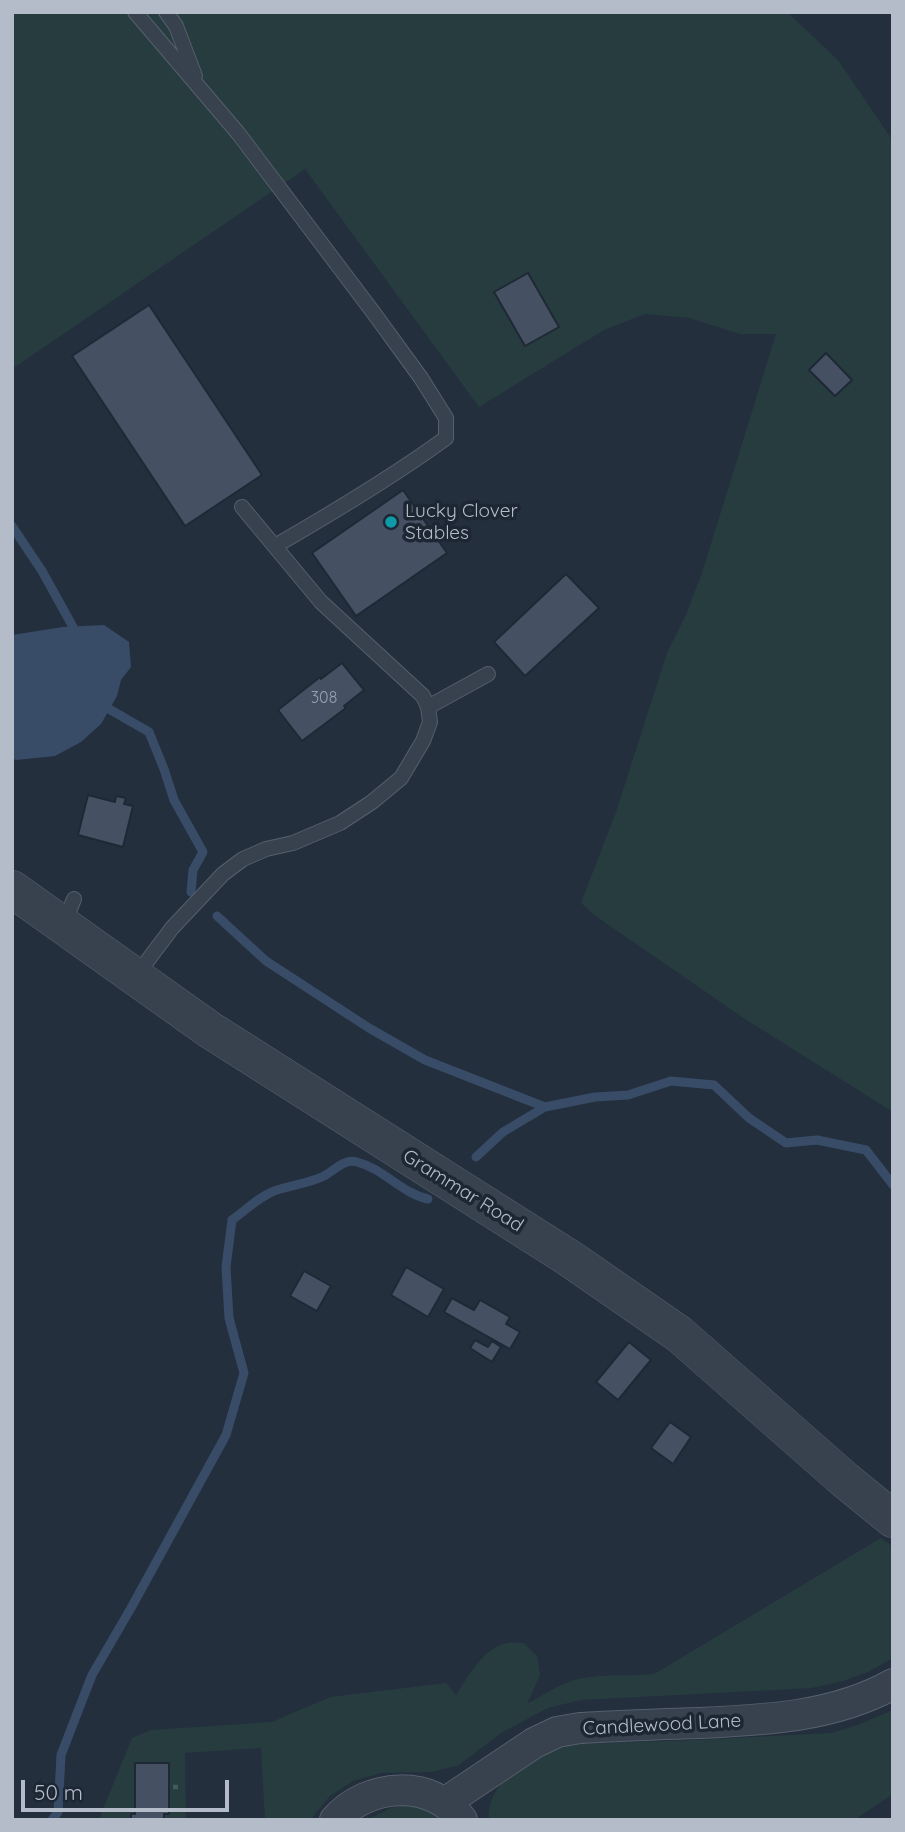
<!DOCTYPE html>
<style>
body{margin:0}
#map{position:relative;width:905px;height:1832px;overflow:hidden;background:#242f3e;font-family:Quicksand,sans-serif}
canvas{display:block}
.frame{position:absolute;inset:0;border:14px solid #b4bcc9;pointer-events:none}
.scale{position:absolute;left:21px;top:1780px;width:208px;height:32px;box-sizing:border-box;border:4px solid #b4bcc9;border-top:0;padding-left:9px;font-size:21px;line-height:24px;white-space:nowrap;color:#b4bcc9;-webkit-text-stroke:5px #1d2633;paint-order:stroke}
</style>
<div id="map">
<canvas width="905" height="1832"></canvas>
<div class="frame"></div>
<div class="scale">50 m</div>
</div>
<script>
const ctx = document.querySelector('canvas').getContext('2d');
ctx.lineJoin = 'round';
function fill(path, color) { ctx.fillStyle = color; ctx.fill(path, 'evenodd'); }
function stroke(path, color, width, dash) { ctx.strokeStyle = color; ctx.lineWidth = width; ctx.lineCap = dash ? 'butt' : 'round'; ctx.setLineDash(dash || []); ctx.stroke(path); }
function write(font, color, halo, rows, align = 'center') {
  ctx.font = font + ' Quicksand,sans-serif'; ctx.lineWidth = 7; ctx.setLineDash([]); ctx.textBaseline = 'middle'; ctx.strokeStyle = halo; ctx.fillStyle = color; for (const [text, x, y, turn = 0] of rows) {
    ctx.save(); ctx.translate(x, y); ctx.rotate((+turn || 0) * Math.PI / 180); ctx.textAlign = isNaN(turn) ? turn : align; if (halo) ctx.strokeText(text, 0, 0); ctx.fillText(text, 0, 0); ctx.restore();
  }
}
const green = new Path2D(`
 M 12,12 L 787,12 L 838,60 L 893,141 L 893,1112 L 745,1019 L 597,917 L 581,903 L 616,812 L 667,653 L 685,617 L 702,573 L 776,334 L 740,334 L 689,318 L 645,314 L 604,330 L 479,407 L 305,169 L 12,369 Z
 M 881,1538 L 893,1547 L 893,1658 L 868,1672 L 843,1681 L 812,1688 L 581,1700 L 548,1708 L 501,1733 L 459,1765 L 432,1772 L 381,1773 L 353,1781 L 330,1796 L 310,1820 L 265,1820 L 261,1748 L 185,1753 L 186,1820 L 100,1820 L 101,1814 L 132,1738 L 151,1730 L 272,1722 L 330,1697 L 446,1683 L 456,1695 C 467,1678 485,1646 507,1643 C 512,1642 518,1643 524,1643 L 537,1656 L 540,1675 L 527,1704 C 540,1697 553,1688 566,1683 C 594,1672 625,1677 654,1674 Z
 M 893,1710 L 893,1794 L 854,1820 L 489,1820 C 488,1811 490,1801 495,1793 C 504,1775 543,1751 562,1746 C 568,1744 574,1744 579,1744 L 694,1740 L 831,1733 L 855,1726 Z
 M 410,1804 L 425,1809 L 440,1820 L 367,1820 L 391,1808 Z`);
const water = new Path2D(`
 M 104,625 L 129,642 L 131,667 L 121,680 L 117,696 L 101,724 L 81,742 L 55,756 L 16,760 L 12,758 L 12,635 L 63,627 Z`);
const stream = new Path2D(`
 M 12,526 L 42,571 L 73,627 L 77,636
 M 104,700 L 109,709 L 149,732 L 164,769 L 174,800 L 203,852 L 193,870 L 191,892
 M 217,916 L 266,961 L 369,1028 L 425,1060 L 545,1107 L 595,1097 L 628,1095 L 671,1081 L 714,1085 L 749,1118 L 786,1143 L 817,1140 L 866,1150 L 893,1185
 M 476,1157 L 503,1132 L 545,1107
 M 52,1820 L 58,1812 L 61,1755 L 92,1675 L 131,1608 L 226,1435 L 244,1373 L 229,1318 L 226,1267 L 232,1220 C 246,1210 261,1195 277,1190 C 292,1185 310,1183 324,1176 C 334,1171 344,1158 357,1162 C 384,1169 401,1193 428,1199`);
const building = new Path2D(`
 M 528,273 L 559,327 L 525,346 L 494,292 Z
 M 149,305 L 262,475 L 185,526 L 72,356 Z
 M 826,353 L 852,380 L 835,396 L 809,370 Z
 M 403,490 L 447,553 L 356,616 L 312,553 Z
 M 566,574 L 599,608 L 525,676 L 494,642 Z
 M 342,663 L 364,690 L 344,706 L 346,708 L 302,741 L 278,710 L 320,677 L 321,679 Z
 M 88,795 L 115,802 L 116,796 L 126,798 L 124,804 L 133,806 L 123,847 L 78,835 Z
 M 406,1267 L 444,1289 L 428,1317 L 391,1295 Z
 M 304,1271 L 331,1286 L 317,1311 L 290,1296 Z
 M 452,1298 L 474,1310 L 480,1300 L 510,1317 L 506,1324 L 520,1332 L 510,1349 L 444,1312 Z
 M 475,1340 L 488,1347 L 492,1341 L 501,1347 L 492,1362 L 470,1348 Z
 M 629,1342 L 651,1360 L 618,1400 L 596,1382 Z
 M 670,1422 L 691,1437 L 673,1464 L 651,1448 Z
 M 135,1763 L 169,1763 L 169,1814 L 164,1814 L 164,1820 L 131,1820 L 131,1814 L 135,1814 Z`);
const path = new Path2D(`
 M 173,1787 L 183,1787`);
const service = new Path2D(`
 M 135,12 L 238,133 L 373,312 L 421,378 L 446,418 L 446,438 C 391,478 334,512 275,546
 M 166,12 L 176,26 L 195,76
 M 428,707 L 488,674
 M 64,924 L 74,899
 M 136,976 L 172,928 L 223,874 L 243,859 L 266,849 L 293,843 L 340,823 L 372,802 L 401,778 L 423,741 L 430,722 L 428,707 L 423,696 L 321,602 L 242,507`);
const minor = new Path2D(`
 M 446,1802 L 534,1743 L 557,1732 L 580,1728 C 620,1726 659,1724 699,1723 C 765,1720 834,1717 893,1684
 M 335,1820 C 367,1783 432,1778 462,1820`);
const tertiary = new Path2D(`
 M 12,889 L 210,1030 L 569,1258 L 679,1334 L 845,1480 L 893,1519`);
const markers = [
 [391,522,7,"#0f9aa8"]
];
const numberNames = [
 ["308",324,698]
];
const poiNames = [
 ["Lucky Clover",405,511],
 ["Stables",405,533]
];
const streetNames = [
 ["Grammar Road",463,1191,32],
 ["Candlewood Lane",662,1725,-3]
];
fill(green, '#263c3f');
fill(water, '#394c67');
stroke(stream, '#394c67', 9);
fill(building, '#455162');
stroke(building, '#1f2835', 2);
stroke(service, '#565f6c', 16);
stroke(minor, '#565f6c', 32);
stroke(tertiary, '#565f6c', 38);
stroke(path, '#44595c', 4.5, [5, 5]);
stroke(service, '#38414e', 14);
stroke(minor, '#38414e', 30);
stroke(tertiary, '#38414e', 37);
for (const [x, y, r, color] of markers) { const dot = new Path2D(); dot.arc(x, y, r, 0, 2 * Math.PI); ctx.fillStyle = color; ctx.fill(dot); stroke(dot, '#1d2633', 2.5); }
write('16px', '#98a1af', null, numberNames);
write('19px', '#b4bcc9', '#1d2633', poiNames, 'left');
write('19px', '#b4bcc9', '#1d2633', streetNames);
</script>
